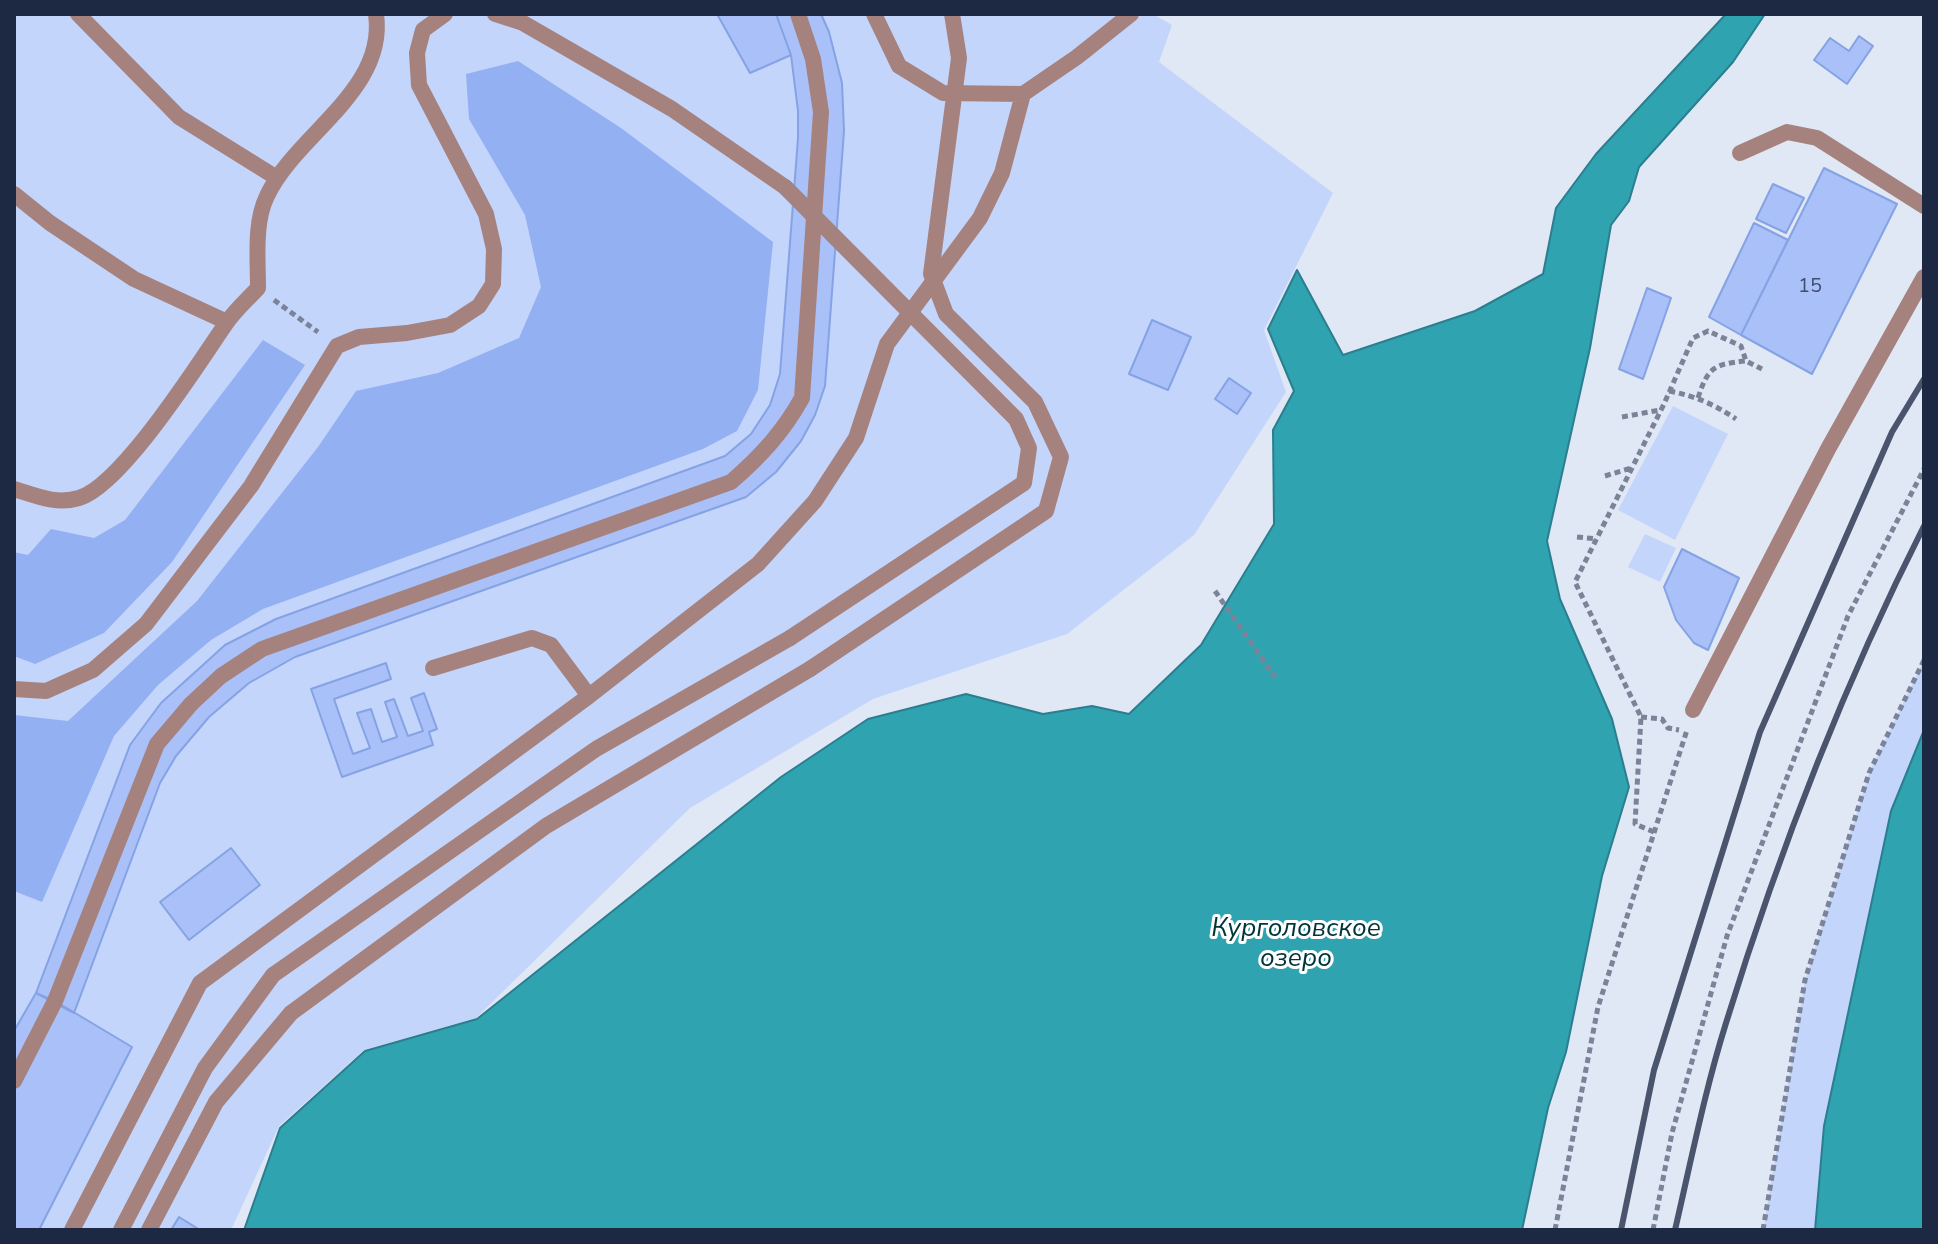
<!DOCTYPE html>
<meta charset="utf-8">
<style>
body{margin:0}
#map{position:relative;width:1938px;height:1244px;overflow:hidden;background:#e0e7f5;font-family:"Nunito Sans",sans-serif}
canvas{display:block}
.frame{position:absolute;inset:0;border:16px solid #1d2842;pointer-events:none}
</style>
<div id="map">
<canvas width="1938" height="1244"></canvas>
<div class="frame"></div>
</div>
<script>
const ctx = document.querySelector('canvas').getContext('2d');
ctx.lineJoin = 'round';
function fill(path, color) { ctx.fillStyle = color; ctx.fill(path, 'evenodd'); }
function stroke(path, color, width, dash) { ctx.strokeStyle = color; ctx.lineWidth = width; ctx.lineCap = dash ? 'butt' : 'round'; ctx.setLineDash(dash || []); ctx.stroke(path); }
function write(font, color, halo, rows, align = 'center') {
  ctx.font = font + ' "Nunito Sans",sans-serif'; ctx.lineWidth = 6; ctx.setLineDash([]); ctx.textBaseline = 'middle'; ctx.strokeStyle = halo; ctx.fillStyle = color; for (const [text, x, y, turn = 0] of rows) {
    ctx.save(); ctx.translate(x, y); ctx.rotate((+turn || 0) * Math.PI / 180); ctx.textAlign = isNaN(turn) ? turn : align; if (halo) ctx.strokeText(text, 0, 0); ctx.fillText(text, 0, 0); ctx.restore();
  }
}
const green = new Path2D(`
 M 14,14 L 1153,14 L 1172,25 L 1159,62 L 1333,193 L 1264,330 L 1286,392 L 1194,535 L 1067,634 L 873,699 L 690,808 L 476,1018 L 364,1050 L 279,1126 L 231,1230 L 14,1230 Z
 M 1673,406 L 1728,434 L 1675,540 L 1618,510 Z
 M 1645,534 L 1676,548 L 1660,582 L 1628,567 Z
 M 1924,660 L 1924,730 L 1891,811 L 1824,1126 L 1815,1230 L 1763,1230 L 1805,980 L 1869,773 Z`);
const forest = new Path2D(`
 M 518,61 L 621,128 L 773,242 L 758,390 L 737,431 L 703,449 L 263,609 L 211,640 L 158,685 L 114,736 L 42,902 L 14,891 L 14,715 L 68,721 L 197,601 L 318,447 L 356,391 L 438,373 L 519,338 L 541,287 L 525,215 L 469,119 L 466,74 Z
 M 263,340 L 305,365 L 172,562 L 104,633 L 35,664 L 14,656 L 14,552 L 28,555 L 51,529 L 94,538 L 125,520 Z`);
const water = new Path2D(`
 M 1726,14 L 1765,14 L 1733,62 L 1639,167 L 1629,201 L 1611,225 L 1590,348 L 1547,541 L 1560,599 L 1612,719 L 1629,787 L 1602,876 L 1566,1052 L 1548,1108 L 1522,1230 L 244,1230 L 280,1128 L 365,1051 L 477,1019 L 781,777 L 868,719 L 966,694 L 1043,714 L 1092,706 L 1129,714 L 1201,645 L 1274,524 L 1273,430 L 1294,391 L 1268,329 L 1297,270 L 1343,355 L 1475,311 L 1543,274 L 1556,208 L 1596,154 Z
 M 1924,730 L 1924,1230 L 1815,1230 L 1824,1126 L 1891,811 Z`);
const building = new Path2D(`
 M 717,14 L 776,14 L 791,55 L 750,73 Z
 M 776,14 L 821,14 L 829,32 L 842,83 L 844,131 L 825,386 L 815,415 L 801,441 L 776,472 L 746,497 L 295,657 L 249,683 L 209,717 L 176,756 L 160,783 L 74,1013 L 36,993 L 130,745 L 161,703 L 225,645 L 276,619 L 725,456 L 751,434 L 770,405 L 780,374 L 798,138 L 798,111 L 791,55 Z
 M 1859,36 L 1873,46 L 1847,84 L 1814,60 L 1830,38 L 1849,51 Z
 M 1824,168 L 1897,204 L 1812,374 L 1741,335 Z
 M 1773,184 L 1804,198 L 1786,233 L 1756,219 Z
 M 1754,223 L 1788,240 L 1741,335 L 1709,317 Z
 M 1647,288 L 1671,298 L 1643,379 L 1619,369 Z
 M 1152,320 L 1191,337 L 1168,390 L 1129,374 Z
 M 1229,378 L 1251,393 L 1237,414 L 1215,399 Z
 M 1682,549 L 1739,578 L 1708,650 L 1694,643 L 1676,620 L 1664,587 Z
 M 386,663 L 391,679 L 334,699 L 353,754 L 370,748 L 357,713 L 371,709 L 382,742 L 397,737 L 385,702 L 394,699 L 408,736 L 423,731 L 411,698 L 424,693 L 437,729 L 429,732 L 433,745 L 342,777 L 311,689 Z
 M 231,848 L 260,885 L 189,940 L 160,902 Z
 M 36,993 L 55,1001 L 132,1047 L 39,1230 L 14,1230 L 14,1031 Z
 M 179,1217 L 200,1230 L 171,1230 Z`);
const path = new Path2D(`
 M 274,300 L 318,332
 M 1669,391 C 1695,396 1714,404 1736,419
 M 1698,398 C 1708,367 1714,364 1746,361
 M 1622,417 L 1660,410
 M 1605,476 L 1631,468
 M 1577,537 L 1597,539
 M 1215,591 L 1275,677
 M 1641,717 L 1662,719 L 1668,728 L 1679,730
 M 1654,832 L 1635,824 L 1641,717 L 1575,582 L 1664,404 L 1693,338 L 1708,331 L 1741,346 L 1746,361 L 1762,369
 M 1555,1230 L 1598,1007 L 1687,730
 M 1653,1230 L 1672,1133 L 1727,936 L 1848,616 L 1924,469
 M 1763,1230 L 1805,980 L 1869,773 L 1924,660`);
const lane = new Path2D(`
 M 78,14 L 179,117 L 277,178
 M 495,14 L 523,23 L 672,109 L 785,187
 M 874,14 L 899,66 L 943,93 L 1023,94
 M 1740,153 L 1787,132 L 1817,138 L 1924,206
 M 14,194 L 50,223 L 134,279 L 227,322
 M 14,489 C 37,496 56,505 79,498 C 122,485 198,364 225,325 C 234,311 247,300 258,288 C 258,259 254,222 267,196 C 296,134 387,91 376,14
 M 433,668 L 532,638 L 551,645 L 589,696
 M 14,689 L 46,691 L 93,670 L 146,624 L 251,486 L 337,346 L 359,337 L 407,333 L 450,325 L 479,306 L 493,284 L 494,249 L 486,214 L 419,85 L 417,53 L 423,30 L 445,14
 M 1693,710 L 1828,449 L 1924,277
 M 14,1081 L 55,1001 L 157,744 L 191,704 L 221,676 L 262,649 L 731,482 C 761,456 783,432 802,398 L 821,112 L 813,59 L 798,14
 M 72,1230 L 200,983 L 589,696 L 758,564 L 815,501 L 856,438 L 887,344 L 980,218 L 1002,173 L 1023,94 L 1077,57 L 1131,14
 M 121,1230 L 205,1068 L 273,975 L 596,749 L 790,638
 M 149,1230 L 216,1102 L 291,1013 L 546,826 L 810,669`);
const rail = new Path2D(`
 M 1621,1230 L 1654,1070 L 1760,732 L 1892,432 L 1924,379
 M 1675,1230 C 1691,1161 1705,1090 1726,1023 C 1779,851 1843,686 1924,526`);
const laneBridge = new Path2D(`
 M 785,187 L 1016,419 L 1029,448 L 1024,483 L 790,638
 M 810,669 L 1046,511 L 1061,457 L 1035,402 L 946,314 L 931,274 L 959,58 L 952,14`);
const numberNames = [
 ["15",1810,287]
];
const waterNames = [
 ["Курголовское",1296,930],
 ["озеро",1296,960]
];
fill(green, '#c4d5fc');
fill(forest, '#93b0f2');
fill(water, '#30a3b0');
stroke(water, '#2a7e8f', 2);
fill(building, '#a9c1f8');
stroke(building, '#85a2e4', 2);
stroke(path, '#7a8397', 5, [6, 4]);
stroke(lane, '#a6827e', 16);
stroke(rail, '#4a546c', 6);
stroke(laneBridge, '#a6827e', 16);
write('20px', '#404e70', null, numberNames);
write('italic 26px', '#00353a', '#fff', waterNames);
</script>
